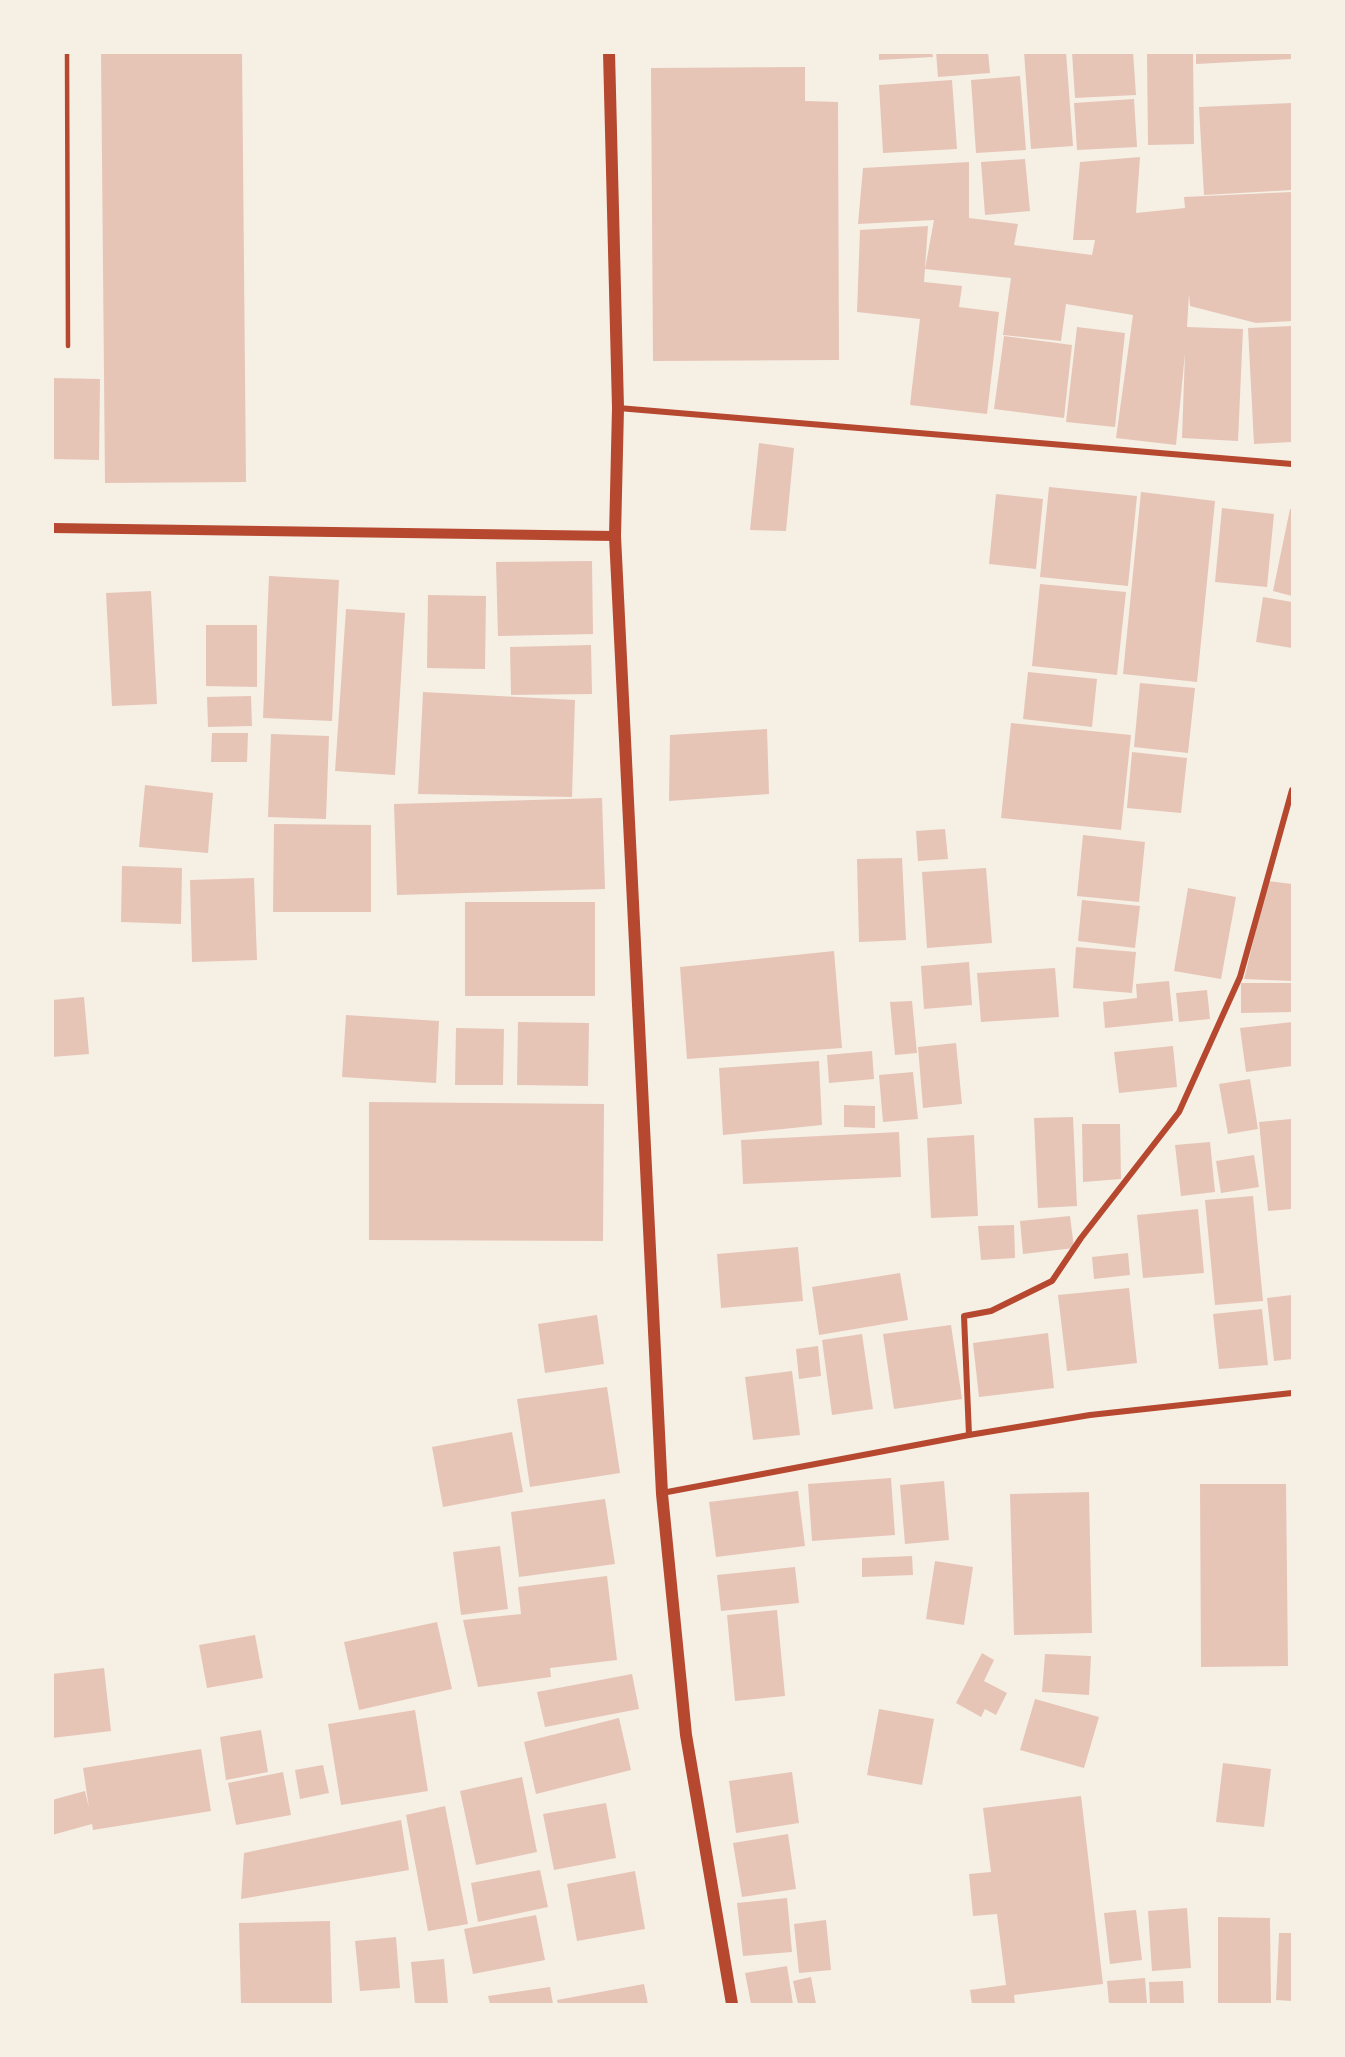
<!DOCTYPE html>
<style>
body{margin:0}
#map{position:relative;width:1345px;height:2057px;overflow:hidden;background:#f6efe4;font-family:Rubik,sans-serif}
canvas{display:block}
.frame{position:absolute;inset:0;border:54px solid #f6efe4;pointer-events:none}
</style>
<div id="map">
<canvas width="1345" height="2057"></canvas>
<div class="frame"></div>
</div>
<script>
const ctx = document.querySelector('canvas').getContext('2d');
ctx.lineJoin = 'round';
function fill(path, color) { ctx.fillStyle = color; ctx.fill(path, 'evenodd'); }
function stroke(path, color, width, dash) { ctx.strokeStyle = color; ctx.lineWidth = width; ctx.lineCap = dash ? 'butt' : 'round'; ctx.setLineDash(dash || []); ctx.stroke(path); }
const building = new Path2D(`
 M 101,52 L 242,52 L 246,482 L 105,483 Z
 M 879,52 L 932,52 L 933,57 L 879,60 Z
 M 936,52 L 988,52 L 990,73 L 938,77 Z
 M 1024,52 L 1066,52 L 1073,146 L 1031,149 Z
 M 1072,52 L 1133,52 L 1136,95 L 1075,98 Z
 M 1147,52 L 1193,52 L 1194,144 L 1148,145 Z
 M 1196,52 L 1292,52 L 1292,59 L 1196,64 Z
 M 805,67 L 805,101 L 838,102 L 839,360 L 653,361 L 651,68 Z
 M 1020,76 L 1026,150 L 976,153 L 971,80 Z
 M 952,80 L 957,149 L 883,153 L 879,85 Z
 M 1134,99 L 1137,147 L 1077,150 L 1074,103 Z
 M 1292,103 L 1292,190 L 1204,195 L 1199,107 Z
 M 1140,157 L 1136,213 L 1185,208 L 1184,197 L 1292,192 L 1292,321 L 1256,323 L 1190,306 L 1189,294 L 1187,327 L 1243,329 L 1238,441 L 1182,438 L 1185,353 L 1176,445 L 1116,438 L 1133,315 L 1066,304 L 1061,341 L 1003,335 L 1011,278 L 925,269 L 934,220 L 858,224 L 863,168 L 969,162 L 969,218 L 1018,224 L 1014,245 L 1092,255 L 1095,240 L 1073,240 L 1080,162 Z
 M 1025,159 L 1030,211 L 985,215 L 981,162 Z
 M 928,226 L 924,282 L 962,286 L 959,307 L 999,312 L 987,414 L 910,405 L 920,319 L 857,312 L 860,230 Z
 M 1292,326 L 1292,442 L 1254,444 L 1248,328 Z
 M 1077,327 L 1125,333 L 1115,427 L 1066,422 Z
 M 1004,336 L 1072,345 L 1064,418 L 994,409 Z
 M 52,378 L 100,379 L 99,460 L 52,459 Z
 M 759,443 L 794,448 L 786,531 L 750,530 Z
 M 1049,487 L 1137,496 L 1128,586 L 1040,577 Z
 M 1141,492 L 1215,501 L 1197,682 L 1123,674 Z
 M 996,494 L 1043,499 L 1036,569 L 989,564 Z
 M 1222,508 L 1274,514 L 1267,587 L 1215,582 Z
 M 1290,509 L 1292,509 L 1292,596 L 1273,591 Z
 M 592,561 L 593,634 L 498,636 L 496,562 Z
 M 269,576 L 339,580 L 332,721 L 263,718 Z
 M 1040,584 L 1126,592 L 1117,675 L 1032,666 Z
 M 151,591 L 157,704 L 112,706 L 106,593 Z
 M 428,595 L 486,596 L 485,669 L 427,668 Z
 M 1263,597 L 1292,602 L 1292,648 L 1256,642 Z
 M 346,609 L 405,613 L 395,775 L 335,771 Z
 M 206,625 L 257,625 L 257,687 L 206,686 Z
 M 591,645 L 592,694 L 511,695 L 510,647 Z
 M 1028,672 L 1097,679 L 1092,727 L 1023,719 Z
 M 1140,683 L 1195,688 L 1188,753 L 1134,747 Z
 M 423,692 L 575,700 L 572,797 L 418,794 Z
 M 251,696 L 252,726 L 208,727 L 207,697 Z
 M 1011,723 L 1131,735 L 1121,830 L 1001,818 Z
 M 767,729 L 769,794 L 669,801 L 670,735 Z
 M 212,733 L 248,733 L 247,762 L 211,762 Z
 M 271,734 L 329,736 L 326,819 L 268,817 Z
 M 1132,752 L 1187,758 L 1181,813 L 1127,808 Z
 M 145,785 L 213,793 L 208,853 L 139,847 Z
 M 602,798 L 605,889 L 397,895 L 394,804 Z
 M 274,824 L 371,825 L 371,912 L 273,912 Z
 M 945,829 L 948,859 L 918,861 L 916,831 Z
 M 1083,835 L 1145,842 L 1139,902 L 1077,896 Z
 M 902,858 L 906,940 L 859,942 L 857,859 Z
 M 122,866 L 182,868 L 181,924 L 121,922 Z
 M 986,868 L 992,943 L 927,948 L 922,872 Z
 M 254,878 L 257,960 L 192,962 L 190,880 Z
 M 1268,881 L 1292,884 L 1292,981 L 1244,979 Z
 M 1188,888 L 1236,897 L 1221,979 L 1174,971 Z
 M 1082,900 L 1140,906 L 1135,948 L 1078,941 Z
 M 465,902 L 595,902 L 595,996 L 465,996 Z
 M 1076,947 L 1136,952 L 1132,993 L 1073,988 Z
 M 834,951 L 842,1048 L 687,1059 L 680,967 Z
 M 969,962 L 972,1005 L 924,1009 L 921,966 Z
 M 1055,968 L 1059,1017 L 981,1022 L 977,973 Z
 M 1169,981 L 1173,1021 L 1105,1028 L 1103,1002 L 1137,998 L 1136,984 Z
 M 1241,983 L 1292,983 L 1292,1012 L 1241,1013 Z
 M 1207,990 L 1210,1019 L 1179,1022 L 1176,993 Z
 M 84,997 L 89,1054 L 52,1057 L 52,1000 Z
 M 912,1001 L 917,1053 L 895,1055 L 890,1002 Z
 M 346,1015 L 439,1021 L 436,1083 L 342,1077 Z
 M 518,1022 L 589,1023 L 588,1086 L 517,1085 Z
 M 1292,1022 L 1292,1066 L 1246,1072 L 1240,1028 Z
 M 456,1028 L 504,1029 L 503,1085 L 455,1085 Z
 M 956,1043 L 962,1104 L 923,1108 L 918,1047 Z
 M 1173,1046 L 1177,1087 L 1119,1093 L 1114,1052 Z
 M 872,1051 L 874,1079 L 829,1083 L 827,1055 Z
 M 819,1061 L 822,1125 L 723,1135 L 719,1068 Z
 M 913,1072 L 918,1119 L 883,1122 L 879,1075 Z
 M 1250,1079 L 1258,1129 L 1228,1134 L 1219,1084 Z
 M 369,1102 L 604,1104 L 603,1241 L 369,1240 Z
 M 844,1105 L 875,1106 L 875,1128 L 844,1127 Z
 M 1073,1117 L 1077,1206 L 1038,1208 L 1034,1118 Z
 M 1291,1119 L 1292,1209 L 1268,1211 L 1259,1122 Z
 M 1082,1124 L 1120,1124 L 1121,1179 L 1083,1182 Z
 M 899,1132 L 901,1177 L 743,1184 L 741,1140 Z
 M 974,1135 L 978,1216 L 931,1218 L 927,1138 Z
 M 1210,1142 L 1215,1192 L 1181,1196 L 1175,1145 Z
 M 1254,1155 L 1259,1187 L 1221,1193 L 1216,1161 Z
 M 1253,1196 L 1263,1301 L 1215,1305 L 1205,1200 Z
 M 1198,1209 L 1204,1273 L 1143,1278 L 1137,1215 Z
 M 1070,1216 L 1074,1248 L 1023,1254 L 1020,1221 Z
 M 1014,1225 L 1015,1258 L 981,1260 L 978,1226 Z
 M 798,1247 L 803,1301 L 721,1308 L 717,1254 Z
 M 1128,1253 L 1130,1275 L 1094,1279 L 1092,1257 Z
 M 900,1273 L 908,1320 L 819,1335 L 812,1287 Z
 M 1129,1288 L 1137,1363 L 1067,1371 L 1058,1295 Z
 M 1292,1295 L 1292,1359 L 1274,1361 L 1267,1298 Z
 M 1262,1309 L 1268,1365 L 1219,1369 L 1213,1314 Z
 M 597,1315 L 604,1364 L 545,1373 L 538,1324 Z
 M 951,1325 L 962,1399 L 894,1409 L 883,1334 Z
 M 1048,1333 L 1054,1388 L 979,1397 L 973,1343 Z
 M 862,1334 L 873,1409 L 832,1415 L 822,1340 Z
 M 818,1346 L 821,1376 L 799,1379 L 796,1349 Z
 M 792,1371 L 800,1435 L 753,1440 L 745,1377 Z
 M 607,1387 L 620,1473 L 530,1487 L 517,1399 Z
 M 512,1432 L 523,1492 L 443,1507 L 432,1447 Z
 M 891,1478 L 895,1535 L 812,1541 L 808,1484 Z
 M 944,1481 L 949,1540 L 905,1544 L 900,1485 Z
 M 1200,1484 L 1286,1484 L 1288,1666 L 1201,1667 Z
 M 798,1491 L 805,1546 L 716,1557 L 709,1502 Z
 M 1089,1492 L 1092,1633 L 1014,1635 L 1010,1494 Z
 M 605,1499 L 615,1564 L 519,1577 L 511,1512 Z
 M 500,1546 L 508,1609 L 461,1615 L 453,1552 Z
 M 912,1556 L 913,1575 L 862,1577 L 862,1558 Z
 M 935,1561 L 973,1567 L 964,1625 L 926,1619 Z
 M 795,1567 L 799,1603 L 721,1611 L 717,1575 Z
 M 607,1576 L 617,1660 L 550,1668 L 551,1677 L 478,1687 L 463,1620 L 521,1614 L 518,1587 Z
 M 777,1610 L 785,1696 L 735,1701 L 727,1615 Z
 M 437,1622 L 452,1689 L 359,1710 L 344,1642 Z
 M 255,1635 L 263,1678 L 207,1688 L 199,1645 Z
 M 982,1653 L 994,1660 L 984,1681 L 1007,1693 L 996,1715 L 985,1709 L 981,1717 L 956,1703 Z
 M 1045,1654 L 1091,1656 L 1089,1695 L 1042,1692 Z
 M 104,1668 L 111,1731 L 52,1738 L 52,1674 Z
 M 632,1674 L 639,1709 L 545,1727 L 537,1692 Z
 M 1035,1699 L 1099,1717 L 1084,1768 L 1020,1750 Z
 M 879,1709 L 934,1719 L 922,1785 L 867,1775 Z
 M 415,1710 L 428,1791 L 341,1805 L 328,1724 Z
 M 619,1718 L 631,1770 L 536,1794 L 524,1742 Z
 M 261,1730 L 268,1772 L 226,1780 L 220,1737 Z
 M 201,1749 L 211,1811 L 93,1830 L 92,1824 L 52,1835 L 52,1800 L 85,1791 L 89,1808 L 83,1768 Z
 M 1223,1763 L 1271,1769 L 1264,1827 L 1216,1822 Z
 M 323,1765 L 329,1793 L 300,1799 L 295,1770 Z
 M 283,1772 L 291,1815 L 236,1825 L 228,1783 Z
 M 792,1772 L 799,1823 L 736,1833 L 729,1781 Z
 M 522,1777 L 537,1852 L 476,1865 L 460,1791 Z
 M 1081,1796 L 1103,1984 L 1014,1995 L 1015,2004 L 972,2004 L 970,1990 L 1006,1985 L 997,1914 L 973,1916 L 969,1874 L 991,1872 L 983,1808 Z
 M 606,1803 L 616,1858 L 554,1870 L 543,1814 Z
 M 445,1806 L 468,1924 L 428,1931 L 406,1815 Z
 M 401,1820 L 409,1870 L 241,1899 L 244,1853 Z
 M 788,1834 L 796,1889 L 742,1897 L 733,1843 Z
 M 540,1870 L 548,1907 L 478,1922 L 471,1883 Z
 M 635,1871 L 645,1929 L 577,1941 L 567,1884 Z
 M 787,1898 L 792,1952 L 743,1956 L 737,1903 Z
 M 1187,1908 L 1191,1968 L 1152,1971 L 1148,1911 Z
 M 1136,1910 L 1142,1960 L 1110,1964 L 1104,1913 Z
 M 536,1915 L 545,1960 L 473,1974 L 464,1929 Z
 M 1218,1917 L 1270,1918 L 1271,2004 L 1218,2004 Z
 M 826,1920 L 831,1970 L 799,1973 L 794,1924 Z
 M 330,1921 L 332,2004 L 241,2004 L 239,1923 Z
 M 1279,1933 L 1292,1933 L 1292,2001 L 1276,2000 Z
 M 396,1937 L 400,1988 L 360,1991 L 355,1941 Z
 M 444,1959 L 448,2004 L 415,2004 L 411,1962 Z
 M 787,1966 L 793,2004 L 751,2004 L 745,1973 Z
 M 811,1977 L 816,2004 L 798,2004 L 793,1981 Z
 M 1145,1978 L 1147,2004 L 1109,2004 L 1107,1981 Z
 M 1183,1981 L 1184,2004 L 1150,2004 L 1149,1982 Z
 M 644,1984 L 648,2004 L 558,2004 L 557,2000 Z
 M 550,1987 L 553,2004 L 490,2004 L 488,1996 Z`);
const service = new Path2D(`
 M 67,52 L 68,346`);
const minor = new Path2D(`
 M 618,408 L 1292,464
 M 969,1435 L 964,1316 L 991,1311 L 1052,1281 L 1081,1238 L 1179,1112 L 1240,977 L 1292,790
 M 662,1493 L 969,1435 L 1090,1415 L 1292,1393`);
const tertiary = new Path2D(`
 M 52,528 L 615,536`);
const secondary = new Path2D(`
 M 609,52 L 618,408 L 615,536 L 662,1494 L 686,1735 L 732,2004`);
fill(building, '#e6c5b7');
stroke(service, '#b5482f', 4.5);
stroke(minor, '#b5482f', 6);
stroke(tertiary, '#b5482f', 10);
stroke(secondary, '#b5482f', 12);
</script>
